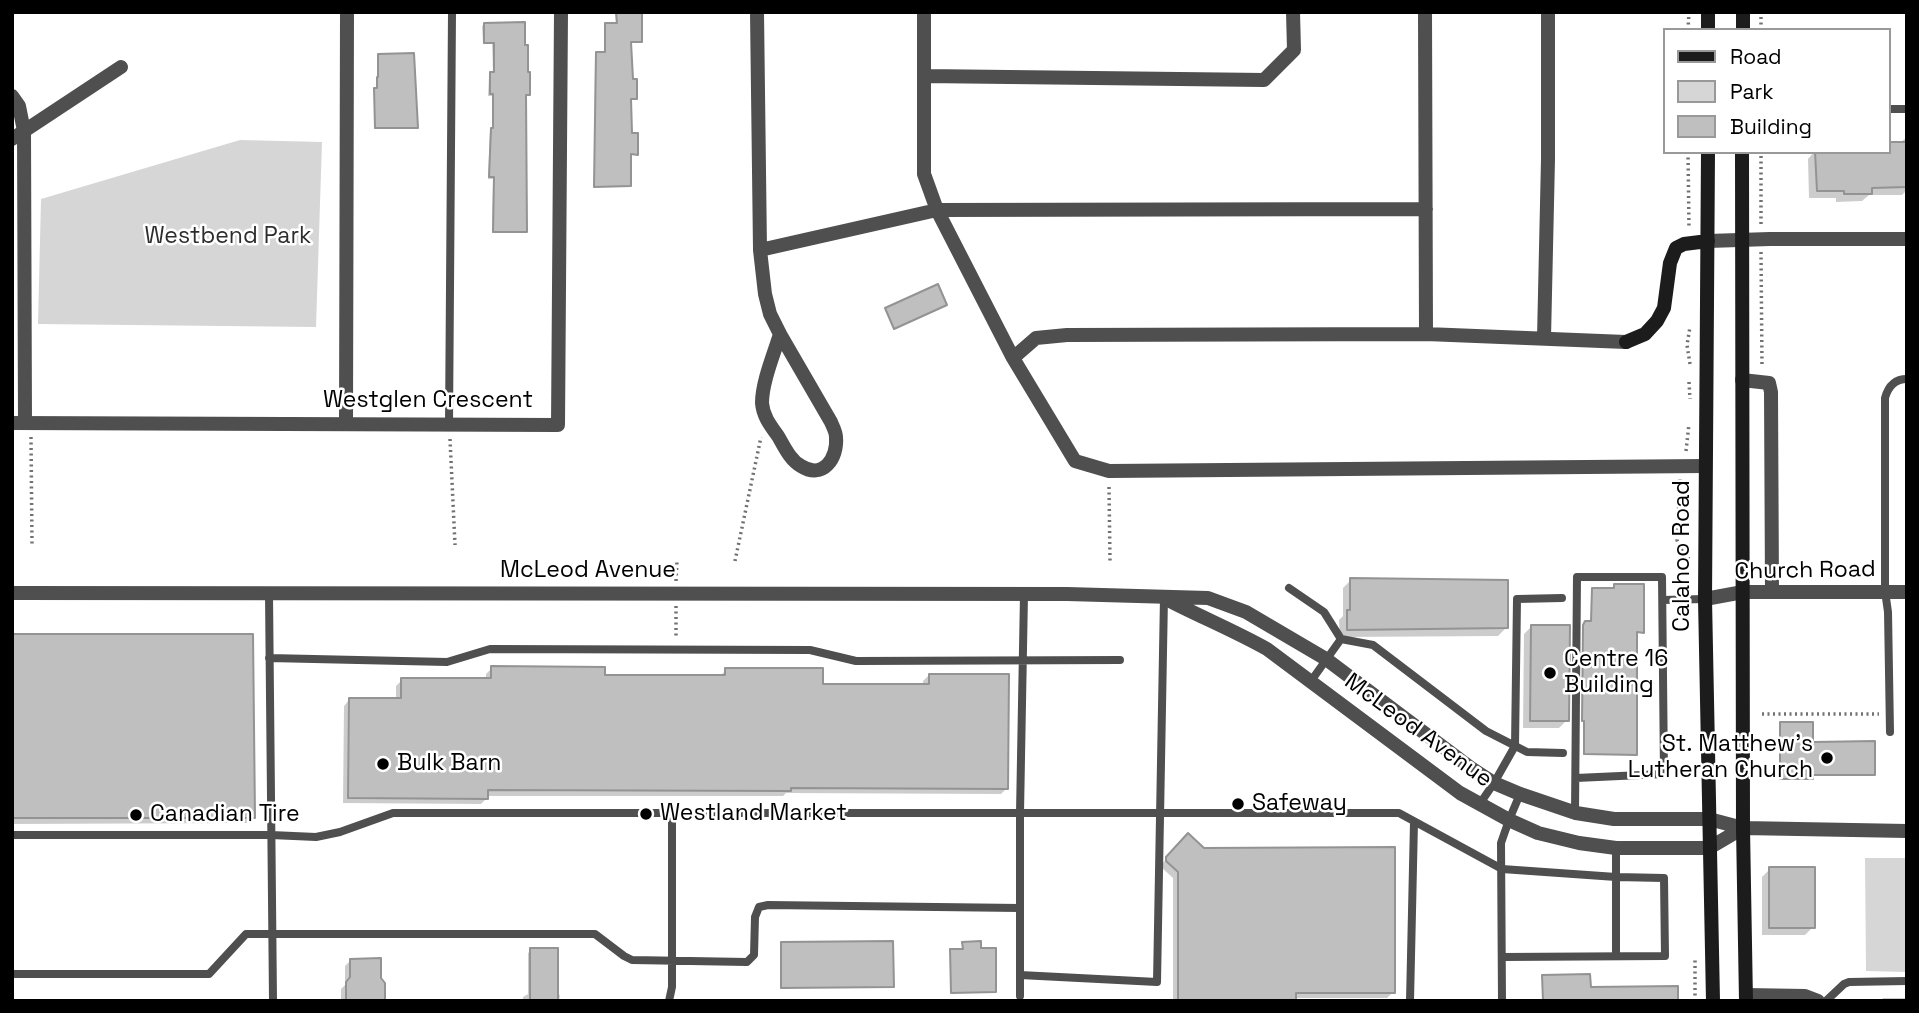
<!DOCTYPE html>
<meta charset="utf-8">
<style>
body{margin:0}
#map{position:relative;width:1919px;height:1013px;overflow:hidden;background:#fff;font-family:"Space Grotesk",sans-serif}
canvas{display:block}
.frame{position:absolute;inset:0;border:14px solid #000;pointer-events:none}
.legend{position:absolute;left:1663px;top:28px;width:228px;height:126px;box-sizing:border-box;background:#fff;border:2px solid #999;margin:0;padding:9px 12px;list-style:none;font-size:21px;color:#000}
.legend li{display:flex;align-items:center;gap:14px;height:35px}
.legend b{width:35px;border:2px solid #999}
</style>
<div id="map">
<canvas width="1919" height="1013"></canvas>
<div class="frame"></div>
<ul class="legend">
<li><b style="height:9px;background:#1c1c1c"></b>Road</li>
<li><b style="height:19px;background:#d6d6d6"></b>Park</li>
<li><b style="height:19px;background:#bfbfbf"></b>Building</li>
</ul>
</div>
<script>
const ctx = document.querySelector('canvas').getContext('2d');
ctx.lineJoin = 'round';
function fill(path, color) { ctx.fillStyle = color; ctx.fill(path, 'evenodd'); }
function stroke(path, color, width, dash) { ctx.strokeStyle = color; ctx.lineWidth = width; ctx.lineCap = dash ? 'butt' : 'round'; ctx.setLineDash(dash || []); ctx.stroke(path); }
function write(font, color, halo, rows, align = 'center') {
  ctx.font = font + ' "Space Grotesk",sans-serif'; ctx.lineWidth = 5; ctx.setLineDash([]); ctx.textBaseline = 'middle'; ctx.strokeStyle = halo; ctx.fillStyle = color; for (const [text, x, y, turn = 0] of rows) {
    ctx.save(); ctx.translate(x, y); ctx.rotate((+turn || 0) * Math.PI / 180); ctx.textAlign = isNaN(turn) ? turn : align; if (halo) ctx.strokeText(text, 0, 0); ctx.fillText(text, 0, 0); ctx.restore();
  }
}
const green = new Path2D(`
 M 240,140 L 322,142 L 316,327 L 38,324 L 41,199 Z
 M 1865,858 L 1907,858 L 1907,972 L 1866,971 Z`);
const shadow = new Path2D(`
 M 615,12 L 643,12 L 641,41 L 630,43 L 631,81 L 636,98 L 630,100 L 630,135 L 636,154 L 629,155 L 628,187 L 594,187 L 595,55 L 605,53 L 604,27 L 616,25 Z
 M 484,24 L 528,94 L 526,96 L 526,231 L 524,233 L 492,233 L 493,179 L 488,179 L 490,131 L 492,129 L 492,96 L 488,96 L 489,75 L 493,73 L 492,44 L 483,44 L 482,26 Z
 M 379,56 L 416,127 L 415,129 L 374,129 L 374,91 L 376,89 Z
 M 1907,137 L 1907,190 L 1902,195 L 1869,195 L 1862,201 L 1836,202 L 1836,198 L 1809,198 L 1808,159 L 1814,152 L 1889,152 Z
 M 1351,580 L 1506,628 L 1498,636 L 1340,637 L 1339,620 L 1343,616 L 1343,588 Z
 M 1615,586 L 1642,632 L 1635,633 L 1636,754 L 1583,755 L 1584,722 L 1582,722 L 1583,628 L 1584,624 L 1591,623 L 1591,591 L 1613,589 Z
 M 1532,626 L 1567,720 L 1559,728 L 1523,728 L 1524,634 Z
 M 12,636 L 253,817 L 247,823 L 12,824 Z
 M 492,668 L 603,677 L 720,676 L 726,670 L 821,686 L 923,686 L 923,681 L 929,675 L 1007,788 L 1001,794 L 786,793 L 783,796 L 487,796 L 487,798 L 481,804 L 343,803 L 344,706 L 349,700 L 396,700 L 396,686 L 402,680 L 486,680 L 486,674 Z
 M 1780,724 L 1811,743 L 1873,774 L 1811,776 L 1810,780 L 1779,780 Z
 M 1188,836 L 1203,850 L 1393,992 L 1387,998 L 1294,998 L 1294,1001 L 1173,1001 L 1173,878 L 1161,867 L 1161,865 Z
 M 1770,869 L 1813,927 L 1805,935 L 1762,935 L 1762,877 Z
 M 782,943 L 892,986 L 781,988 Z
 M 963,943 L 995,991 L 993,992 L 950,993 L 950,952 L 962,951 Z
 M 531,950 L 556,994 L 560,995 L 559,1001 L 523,1001 L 523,997 L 528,994 L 528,953 Z
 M 351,960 L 380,979 L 384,1001 L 341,1001 L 341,989 L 345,985 L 345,966 Z
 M 1883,998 L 1907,998 L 1907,1001 L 1881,1001 Z`);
const building = new Path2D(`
 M 616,12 L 642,12 L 642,42 L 631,42 L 633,79 L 637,79 L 637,99 L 631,99 L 632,133 L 638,133 L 638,155 L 631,154 L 631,186 L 594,187 L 596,52 L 605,52 L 605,23 L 617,23 Z
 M 525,22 L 525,45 L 528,45 L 528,72 L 530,72 L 530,95 L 526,95 L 527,232 L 493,232 L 494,177 L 489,177 L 491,128 L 493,128 L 493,94 L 490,94 L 490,72 L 494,72 L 494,43 L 484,43 L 484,23 Z
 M 414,53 L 418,128 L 375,128 L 374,88 L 377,88 L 377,77 L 378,77 L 378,54 Z
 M 1889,142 L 1907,142 L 1907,187 L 1872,188 L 1872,194 L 1844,194 L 1844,191 L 1817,191 L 1815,152 L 1889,152 Z
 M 938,284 L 947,305 L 894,329 L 885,308 Z
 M 1350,578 L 1508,580 L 1508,628 L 1347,630 L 1347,610 L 1350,610 Z
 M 1614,584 L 1644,584 L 1644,633 L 1637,632 L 1637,755 L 1584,754 L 1584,721 L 1582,721 L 1583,625 L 1585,621 L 1591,621 L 1592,588 L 1614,588 Z
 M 1531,625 L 1570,625 L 1569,721 L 1530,721 Z
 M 12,634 L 253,634 L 255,818 L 12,818 Z
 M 491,666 L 605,667 L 605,675 L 725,675 L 725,668 L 823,668 L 823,684 L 929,684 L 929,674 L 1009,674 L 1008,789 L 791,788 L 791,791 L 488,790 L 488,799 L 348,798 L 349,698 L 401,698 L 401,678 L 491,678 Z
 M 1780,722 L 1813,722 L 1813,742 L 1875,741 L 1875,775 L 1813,775 L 1813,779 L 1780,779 Z
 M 1188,833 L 1204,848 L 1395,847 L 1395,993 L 1296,993 L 1296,1001 L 1178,1001 L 1178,872 L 1166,861 L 1166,857 Z
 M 1769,867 L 1815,867 L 1815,928 L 1769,928 Z
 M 893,941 L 894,987 L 781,988 L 781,942 Z
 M 981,941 L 981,948 L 996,948 L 996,992 L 951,993 L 950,949 L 963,949 L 962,942 Z
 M 530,948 L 558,948 L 558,1001 L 530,1001 Z
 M 381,958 L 381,978 L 385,983 L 385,1001 L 346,1001 L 346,982 L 350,977 L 350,959 Z
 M 1590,974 L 1591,987 L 1678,986 L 1678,1001 L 1543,1001 L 1542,975 Z`);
const path = new Path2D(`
 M 1688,30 L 1689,12
 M 1761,30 L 1761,12
 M 1688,152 L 1689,228
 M 1761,224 L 1761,152
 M 1761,252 L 1762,367
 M 1690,364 L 1687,345 L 1690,327
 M 1689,382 L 1690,399
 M 31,437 L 32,545
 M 450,439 L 455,545
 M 1686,451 L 1689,424
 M 1680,479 L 1677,540 L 1680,548 L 1689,559
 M 1109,487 L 1110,561
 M 735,561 L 761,437
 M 676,581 L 677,561
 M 676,606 L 676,637
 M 1762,714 L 1879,714
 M 1695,1001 L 1695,957`);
const service = new Path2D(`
 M 1889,109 L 1907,109
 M 449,424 L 452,12
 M 1289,588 L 1324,612 L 1341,639 L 1373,645 L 1486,731 L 1527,752 L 1563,753
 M 269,594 L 273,1001
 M 1663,600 L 1705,599
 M 269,658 L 447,662 L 490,649 L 810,650 L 856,661 L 1120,660
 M 1311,681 L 1341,639
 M 1890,732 L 1888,612 L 1885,591 L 1885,398 C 1888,387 1894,379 1907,379
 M 1479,805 L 1494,783 L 1515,746 L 1517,599 L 1562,598
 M 1575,813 L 1577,577 L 1662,577 L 1664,774 L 1576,778
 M 12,835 L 271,835 L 316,837 L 340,832 L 393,813 L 1399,813 L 1502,869 L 1616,877 L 1664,878 L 1665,956 L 1502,957
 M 1616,956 L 1616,848
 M 12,974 L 209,974 L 246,934 L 595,934 L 624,956 L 632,960 L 747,962 L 754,955 L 755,917 L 759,907 L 768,905 L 1020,908
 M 1020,975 L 1157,982 L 1164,597
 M 1020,996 L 1020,813 L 1024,594
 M 669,1001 L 672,987 L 672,812
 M 1410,1001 L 1414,822
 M 1502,1001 L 1501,843 L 1509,820 L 1520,794
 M 1826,1001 L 1844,984 L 1849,982 L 1907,981`);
const minor = new Path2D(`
 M 757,12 L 760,250 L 765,294 L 770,314 L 780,334 L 831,422 C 833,427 836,432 836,437 C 838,458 823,480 801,466 C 790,460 784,446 778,436 C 770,425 763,416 762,403 C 762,382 774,354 780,334
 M 924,12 L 924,174 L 937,210 L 1013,358 L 1075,461 L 1109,471 L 1705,466
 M 1425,12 L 1426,334
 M 924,76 L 1264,80 L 1294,50 L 1293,12
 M 12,96 L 19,106 L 24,131 L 25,423
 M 12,139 L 121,67
 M 1708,241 L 1770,239 L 1907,239
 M 760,250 L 937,210 L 1426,209
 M 1544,338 L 1548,159 L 1548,12
 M 1013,358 L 1036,338 L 1067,335 L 1426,334 L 1626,342
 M 1742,380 L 1769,383 L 1771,392 L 1772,591
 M 12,423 L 558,425 L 561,12
 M 346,424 L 347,12
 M 1705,599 L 1743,592 L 1907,592
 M 1746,995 L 1805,996 L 1818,1001`);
const tertiary = new Path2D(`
 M 12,593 L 1067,594 L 1208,598 L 1246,612 L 1326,659 L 1471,768 L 1494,783 L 1520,794 L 1576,813 L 1614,819 L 1709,819 L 1743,828 L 1907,831
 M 1168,600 C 1201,617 1235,631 1267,649 L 1460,793 L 1509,820 L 1538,833 L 1579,843 L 1616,848 L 1709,848 L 1743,828`);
const secondary = new Path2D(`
 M 1708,30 L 1708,12
 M 1743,30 L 1743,12
 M 1708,152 L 1705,599 L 1713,1001
 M 1742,152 L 1743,828 L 1746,1001
 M 1626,342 L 1645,334 L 1657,321 L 1664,308 L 1670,263 L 1676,248 L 1684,244 L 1708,241`);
const markers = [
 [1550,673,7,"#000"],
 [1827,758,7,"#000"],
 [383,764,7,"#000"],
 [1238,804,7,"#000"],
 [646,814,7,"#000"],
 [136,815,7,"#000"]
];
const parkNames = [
 ["Westbend Park",228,237]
];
const streetNames = [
 ["Westglen Crescent",428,401],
 ["Calahoo Road",1683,556,-90],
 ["McLeod Avenue",588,571],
 ["Church Road",1805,571,-1],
 ["McLeod Avenue",1418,731,36]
];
const poiNames = [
 ["Centre 16",1564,660],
 ["Building",1564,686],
 ["St. Matthew’s",1813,745,"right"],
 ["Lutheran Church",1813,771,"right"],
 ["Bulk Barn",397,764],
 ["Safeway",1252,804],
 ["Westland Market",660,814],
 ["Canadian Tire",150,815]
];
fill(green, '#d6d6d6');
fill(shadow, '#0003');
fill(building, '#bfbfbf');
stroke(building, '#939393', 2);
stroke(path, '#717171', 3.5, [2, 3.5]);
stroke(service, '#4f4f4f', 8);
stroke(minor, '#4f4f4f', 14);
stroke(tertiary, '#4f4f4f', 14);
stroke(secondary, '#1c1c1c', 14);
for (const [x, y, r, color] of markers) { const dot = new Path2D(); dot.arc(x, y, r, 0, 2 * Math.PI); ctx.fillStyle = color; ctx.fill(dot); stroke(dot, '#fff', 2.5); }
write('23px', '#2d2d2d', '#fff', parkNames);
write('23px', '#000', '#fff', streetNames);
write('23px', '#000', '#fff', poiNames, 'left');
</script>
